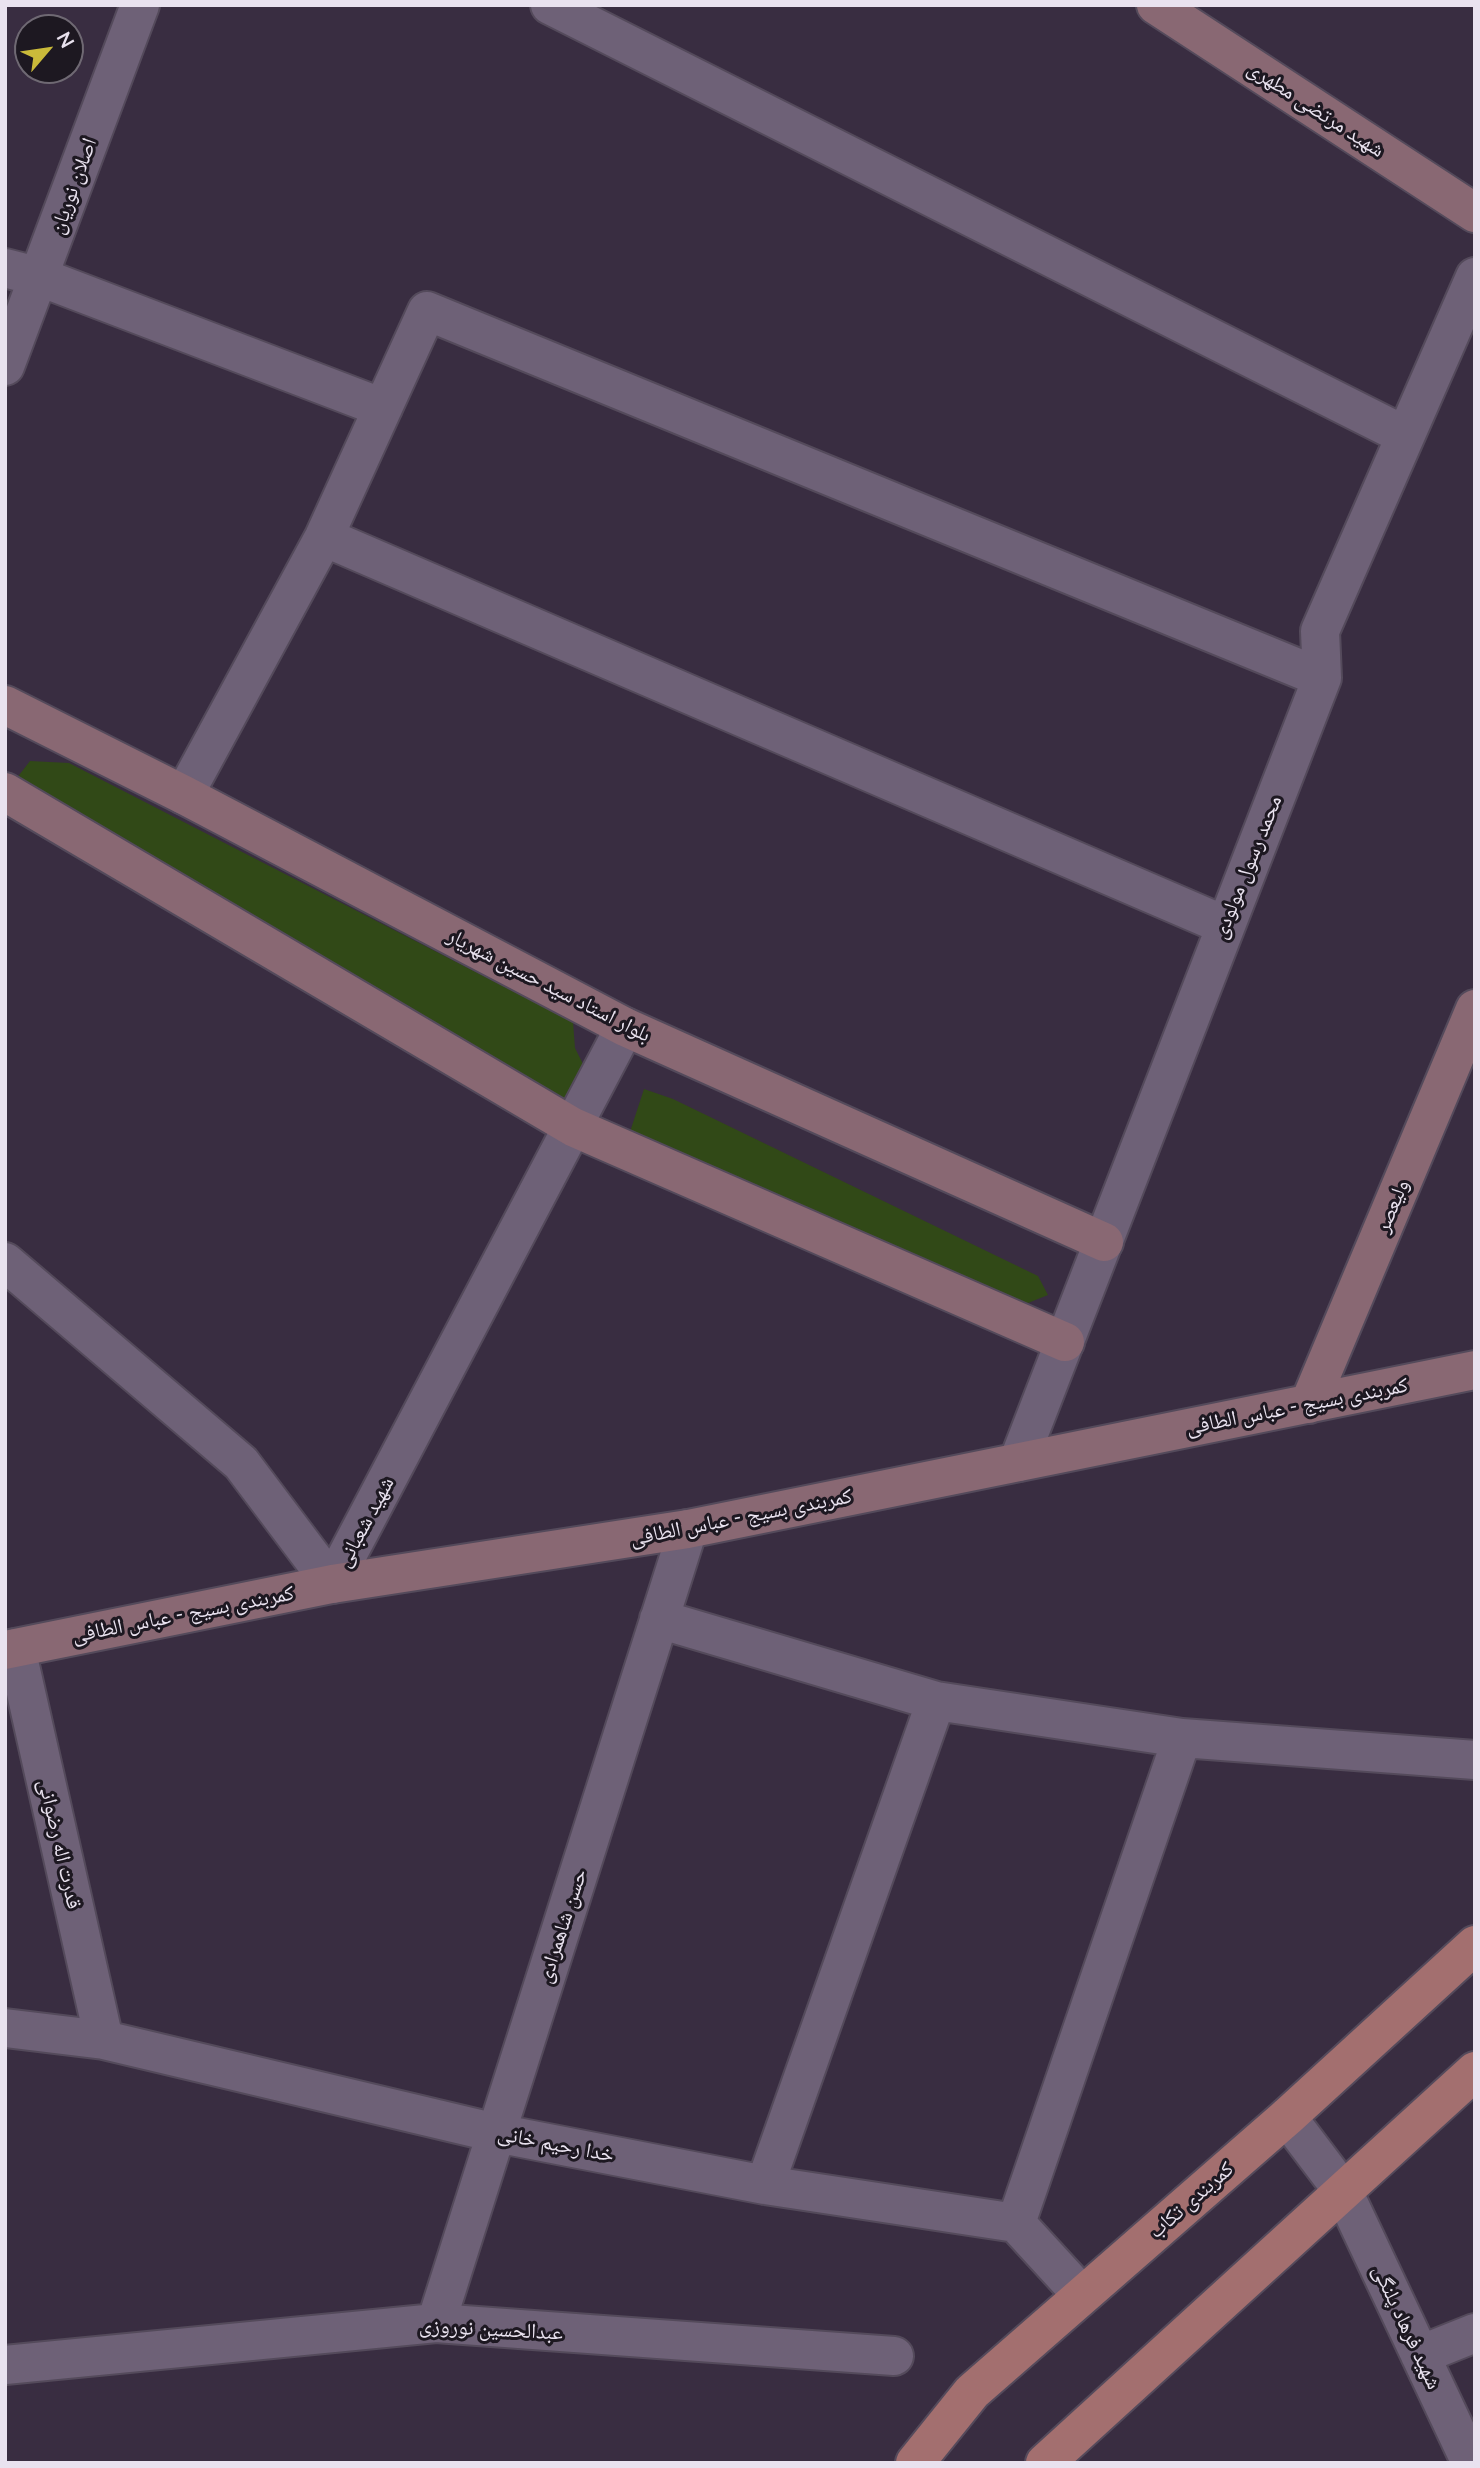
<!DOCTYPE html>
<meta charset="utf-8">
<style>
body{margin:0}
#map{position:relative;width:1480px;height:2468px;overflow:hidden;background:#392d41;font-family:Lato,sans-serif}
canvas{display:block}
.frame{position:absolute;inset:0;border:7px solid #e9e2ef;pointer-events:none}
.north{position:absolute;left:14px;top:14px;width:70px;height:70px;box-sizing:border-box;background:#1d1821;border:2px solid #6f6973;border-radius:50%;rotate:61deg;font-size:19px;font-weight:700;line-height:28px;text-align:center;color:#e9e2ef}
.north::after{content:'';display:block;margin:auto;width:24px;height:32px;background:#caba3a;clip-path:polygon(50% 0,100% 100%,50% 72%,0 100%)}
</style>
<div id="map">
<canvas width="1480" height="2468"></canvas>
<div class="frame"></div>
<div class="north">N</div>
</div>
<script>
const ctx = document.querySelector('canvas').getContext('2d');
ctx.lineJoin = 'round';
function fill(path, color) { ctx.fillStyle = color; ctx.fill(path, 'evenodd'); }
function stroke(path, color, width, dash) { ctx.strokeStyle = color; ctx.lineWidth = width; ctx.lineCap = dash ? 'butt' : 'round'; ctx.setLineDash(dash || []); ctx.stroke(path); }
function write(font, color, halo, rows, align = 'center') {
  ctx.font = font + ' Lato,"Noto Naskh Arabic",sans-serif'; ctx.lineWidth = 6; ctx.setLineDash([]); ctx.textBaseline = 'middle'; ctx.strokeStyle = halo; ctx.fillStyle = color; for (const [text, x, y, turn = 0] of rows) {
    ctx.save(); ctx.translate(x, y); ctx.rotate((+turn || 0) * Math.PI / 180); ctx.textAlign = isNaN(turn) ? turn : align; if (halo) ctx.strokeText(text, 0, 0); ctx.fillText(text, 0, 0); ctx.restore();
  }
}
const green = new Path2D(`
 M 30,761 L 69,763 L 573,1022 L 575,1048 L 588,1074 L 575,1102 L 537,1118 L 16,779 Z
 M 644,1089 L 673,1099 L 1038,1276 L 1048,1295 L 1028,1303 L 880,1253 L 625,1147 Z`);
const street = new Path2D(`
 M 550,5 L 1404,435
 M 5,268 L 40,277 L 383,408
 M 5,366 L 140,5
 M 324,537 L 1224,925
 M 184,795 L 324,537 L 427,311 L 1322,678
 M 5,1262 L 241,1463 L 332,1584 L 625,1027
 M 1018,1462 L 1322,678 L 1320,631 L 1475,277
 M 659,1619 L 936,1701 L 1182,1738
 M 16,1648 L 104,2040
 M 5,2028 L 104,2040 L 496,2133 L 765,2185 L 1016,2223 L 1082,2295
 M 1287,2117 L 1343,2191 L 1471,2463
 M 765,2185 L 936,1701
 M 1016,2223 L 1182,1738 L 1475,1760
 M 436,2323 L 688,1529
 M 1420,2355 L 1475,2333
 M 5,2365 L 436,2323 L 894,2356`);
const secondary = new Path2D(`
 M 1156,5 L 1475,213
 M 5,705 L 184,795 L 625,1027 L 1104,1242
 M 5,792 L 573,1127 L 1065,1342
 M 1309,1404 L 1475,1009
 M 5,1650 L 332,1584 L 688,1529 L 1475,1370`);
const primary = new Path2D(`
 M 915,2463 L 972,2392 L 1287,2117 L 1475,1945
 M 1045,2463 L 1475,2071`);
const streetNames = [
 ["شهید مرتضی مطهری",1316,109,33],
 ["اصلان نوریان",73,186,-70],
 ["محمد رسول مولودی",1247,867,-68],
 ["بلوار استاد سید حسین شهریار",549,985,27],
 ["ولیعصر",1392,1206,-67],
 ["کمربندی بسیج - عباس الطافی",1297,1406,-11],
 ["کمربندی بسیج - عباس الطافی",741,1517,-11],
 ["شهید شعبانی",365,1522,-62],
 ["کمربندی بسیج - عباس الطافی",183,1614,-11],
 ["قدرت اله رضوانی",60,1844,77],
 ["حسن شاهمرادی",562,1926,-72],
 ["خدا رحیم خانی",556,2144,11],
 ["کمربندی تکاب",1191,2200,-41],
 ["شهید فرهاد پلنگی",1407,2327,65],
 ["عبدالحسین نوروزی",491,2329,3]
];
fill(green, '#314917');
stroke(street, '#544a5b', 42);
stroke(secondary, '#544a5b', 42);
stroke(primary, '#544a5b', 42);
stroke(street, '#6e6177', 38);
stroke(secondary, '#896873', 38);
stroke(primary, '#a36f6f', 38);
write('21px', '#e9e2ef', '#1d1821', streetNames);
</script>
